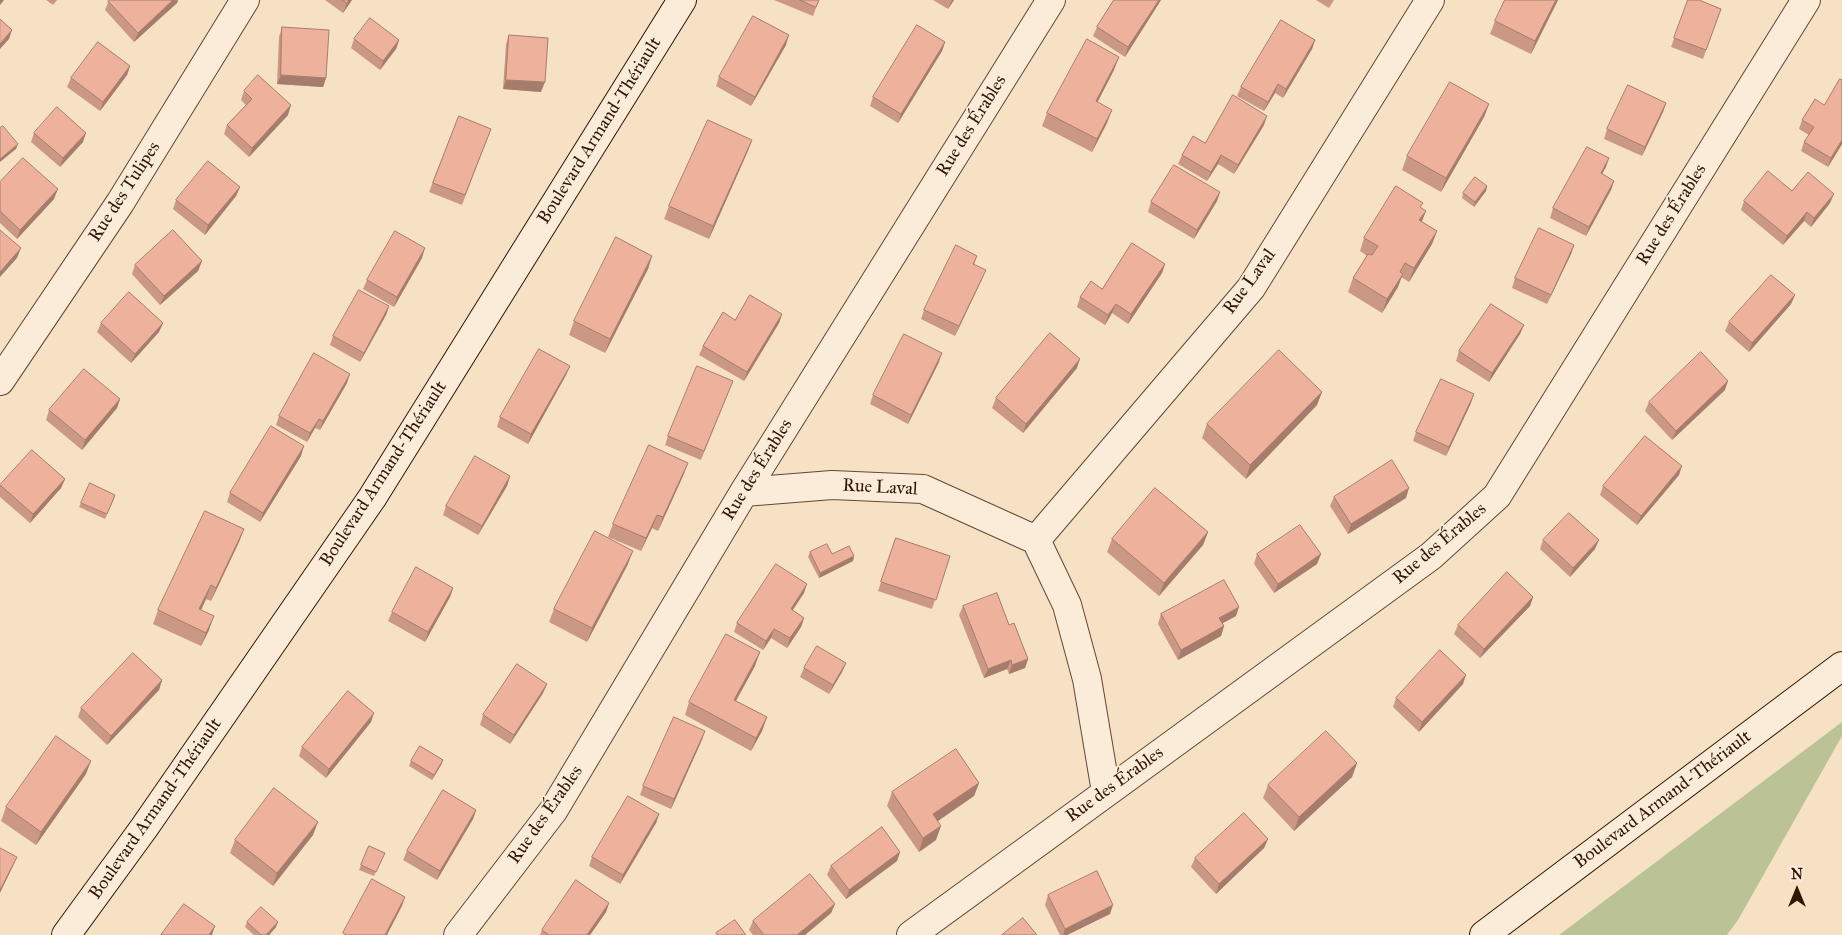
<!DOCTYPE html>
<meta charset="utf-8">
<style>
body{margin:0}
#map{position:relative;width:1842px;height:935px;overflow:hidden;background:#f7e1c5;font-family:"IM FELL Great Primer",serif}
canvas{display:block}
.north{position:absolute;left:1772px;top:865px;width:50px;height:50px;-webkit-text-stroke:4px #faecd9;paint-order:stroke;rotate:0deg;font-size:14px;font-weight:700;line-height:20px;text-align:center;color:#311505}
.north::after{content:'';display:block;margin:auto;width:18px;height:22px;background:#311505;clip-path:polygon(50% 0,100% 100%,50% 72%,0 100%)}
</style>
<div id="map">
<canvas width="1842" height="935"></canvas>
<div class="north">N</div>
</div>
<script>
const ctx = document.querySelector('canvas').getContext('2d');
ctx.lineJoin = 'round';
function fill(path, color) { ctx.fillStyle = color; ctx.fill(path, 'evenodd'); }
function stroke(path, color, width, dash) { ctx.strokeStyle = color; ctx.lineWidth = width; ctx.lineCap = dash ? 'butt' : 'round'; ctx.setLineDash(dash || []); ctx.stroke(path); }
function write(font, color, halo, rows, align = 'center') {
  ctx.font = font + ' "IM FELL Great Primer",serif'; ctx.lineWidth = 4; ctx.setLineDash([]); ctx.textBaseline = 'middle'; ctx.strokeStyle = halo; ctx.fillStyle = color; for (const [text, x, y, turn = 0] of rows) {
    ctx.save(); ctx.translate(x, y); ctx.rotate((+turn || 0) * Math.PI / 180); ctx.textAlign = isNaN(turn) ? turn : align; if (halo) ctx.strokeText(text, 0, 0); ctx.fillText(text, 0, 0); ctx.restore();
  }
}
const green = new Path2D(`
 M 1842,722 L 1842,736 L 1738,920 L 1727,935 L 1559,935 Z`);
const street = new Path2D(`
 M 0,381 L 120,203 L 245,0
 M 744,492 L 832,485 L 923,489 L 1036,540 L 1067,605 L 1087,679 L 1106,792
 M 1036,540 L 1251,288 L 1430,0
 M 458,935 L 553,811 L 744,492 L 1051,0
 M 911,935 L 1431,556 L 1497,496 L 1806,0`);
const secondary = new Path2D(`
 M 66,935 L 144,828 L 372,498 L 682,0
 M 1484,935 L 1842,666`);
const wall = new Path2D(`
 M 46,0 L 57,0 L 53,5 Z
 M 109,0 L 178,0 L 177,3 L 134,42 L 105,10 Z
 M 325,0 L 352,0 L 343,13 Z
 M 774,0 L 819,0 L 813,16 Z
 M 933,0 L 954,0 L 948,9 Z
 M 1114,0 L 1161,0 L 1125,57 L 1093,36 L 1097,27 Z
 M 1316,0 L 1334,0 L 1329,8 Z
 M 1558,0 L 1531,54 L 1490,34 L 1495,21 Z
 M 1688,0 L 1721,9 L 1703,59 L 1671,47 Z
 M 282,27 L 326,78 L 323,87 L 277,84 L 279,37 Z
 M 509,35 L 541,92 L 503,89 L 506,44 Z
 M 354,39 L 399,40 L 396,49 L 380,70 L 351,48 Z
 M 1315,40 L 1312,49 L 1283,98 L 1275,93 L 1264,111 L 1237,96 L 1241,87 Z
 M 945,42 L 942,51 L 898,123 L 870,106 L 873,97 Z
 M 786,45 L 751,106 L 716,86 L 719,77 Z
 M 130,66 L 127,75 L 100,111 L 67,87 L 71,78 Z
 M 1114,70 L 1097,102 L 1107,123 L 1092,152 L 1042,126 L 1047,113 Z
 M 244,91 L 288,115 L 249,157 L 224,134 L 227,125 L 246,105 L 241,100 Z
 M 1666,103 L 1663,112 L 1642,156 L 1604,139 L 1607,129 Z
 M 1489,104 L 1484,117 L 1441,192 L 1402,170 L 1407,156 Z
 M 459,116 L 491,129 L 462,205 L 429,192 Z
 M 1802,120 L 1842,144 L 1828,167 L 1801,151 L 1804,142 L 1809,135 L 1799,129 Z
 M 1264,125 L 1234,174 L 1218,164 L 1207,181 L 1178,164 L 1182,155 L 1205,143 Z
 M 34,133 L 83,142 L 60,167 L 31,142 Z
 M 752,140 L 747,153 L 709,239 L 664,219 L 669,206 Z
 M 1606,167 L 1602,174 L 1614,181 L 1611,190 L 1586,236 L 1550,218 L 1553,208 Z
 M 0,182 L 54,199 L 17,239 L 0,223 Z
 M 1487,186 L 1486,191 L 1474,207 L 1462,198 L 1463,193 Z
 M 240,187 L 236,196 L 205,235 L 173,209 L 176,200 Z
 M 1792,191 L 1830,203 L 1811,227 L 1804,221 L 1783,245 L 1741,210 L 1744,201 Z
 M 1220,192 L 1217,201 L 1194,239 L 1148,212 L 1151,202 Z
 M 1421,208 L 1422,222 L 1437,231 L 1432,244 L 1409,282 L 1401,277 L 1398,287 L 1382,313 L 1348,292 L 1353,278 L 1367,256 L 1360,251 L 1364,238 Z
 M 1574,245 L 1571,254 L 1547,304 L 1512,288 L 1515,278 Z
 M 652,256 L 648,269 L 605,353 L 569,335 L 574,321 Z
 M 977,256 L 974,265 L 982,279 L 955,336 L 921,319 L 924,310 Z
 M 422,258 L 394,307 L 363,289 L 367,280 Z
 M 202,261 L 198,271 L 160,305 L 132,274 L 135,265 Z
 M 1165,264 L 1162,273 L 1128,324 L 1112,313 L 1105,325 L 1077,307 L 1080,297 Z
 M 1795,295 L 1791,304 L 1749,352 L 1725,331 L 1729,322 Z
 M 389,306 L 386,315 L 360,362 L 330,345 L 333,336 Z
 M 782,314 L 779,323 L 744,381 L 699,355 L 703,346 L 735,320 Z
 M 101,323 L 163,323 L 159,332 L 131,363 L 97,332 Z
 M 1524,325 L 1520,334 L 1489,382 L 1456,361 L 1459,351 Z
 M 939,362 L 908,424 L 870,404 L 873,395 Z
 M 570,366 L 566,375 L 528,444 L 497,427 L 500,417 Z
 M 1077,368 L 1023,433 L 992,408 L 996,398 Z
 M 733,381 L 701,460 L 665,445 L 668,436 Z
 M 347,383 L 320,430 L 315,428 L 307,442 L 276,425 L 279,416 Z
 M 1725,390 L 1672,440 L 1645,411 L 1649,402 Z
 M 1322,392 L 1317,405 L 1246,479 L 1202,438 L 1207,424 Z
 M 120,399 L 117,408 L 82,450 L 46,420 L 49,410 Z
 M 1471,403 L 1446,456 L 1413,441 L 1416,432 Z
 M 301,456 L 260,522 L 227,502 L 230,493 Z
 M 688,463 L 683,476 L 658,531 L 652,528 L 641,551 L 608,537 L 613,524 Z
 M 1679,475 L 1637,525 L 1600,495 L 1603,486 Z
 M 510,476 L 507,486 L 478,535 L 443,515 L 446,506 Z
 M 65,479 L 61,488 L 30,523 L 0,497 L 0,485 Z
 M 1334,497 L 1406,498 L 1348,534 L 1330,506 Z
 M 114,499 L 105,519 L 79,507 L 81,503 Z
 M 244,529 L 239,542 L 211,601 L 206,599 L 201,610 L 209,630 L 201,646 L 153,624 L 158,610 Z
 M 1208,532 L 1203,545 L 1159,596 L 1107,552 L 1112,539 Z
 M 896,538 L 950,556 L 932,609 L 878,591 Z
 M 1543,540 L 1595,549 L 1570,577 L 1540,549 Z
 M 810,552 L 854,556 L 853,561 L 819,578 L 808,557 Z
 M 1257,554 L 1321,554 L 1317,564 L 1274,593 L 1254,564 Z
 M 628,564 L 587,642 L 549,622 L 554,609 Z
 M 453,588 L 450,597 L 425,642 L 388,621 L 392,612 Z
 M 804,593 L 793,610 L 804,618 L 801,627 L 787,648 L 771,638 L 763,650 L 734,632 L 737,623 Z
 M 1533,597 L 1530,606 L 1480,658 L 1454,634 L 1458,625 Z
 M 963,606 L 1009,625 L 1028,659 L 1025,668 L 1009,674 L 1007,669 L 984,678 L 959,615 Z
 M 1161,614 L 1236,616 L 1222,623 L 1224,626 L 1221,636 L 1178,660 L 1158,624 Z
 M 846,663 L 842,672 L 829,694 L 800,677 L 804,668 Z
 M 755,666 L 736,701 L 767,717 L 762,731 L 751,751 L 685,715 L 689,702 Z
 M 162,680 L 159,690 L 107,745 L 78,717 L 81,708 Z
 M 547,684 L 543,693 L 510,744 L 480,725 L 483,715 Z
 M 1463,684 L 1419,732 L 1393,707 L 1396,698 Z
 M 371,722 L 326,778 L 299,756 L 302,747 Z
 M 705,731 L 671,809 L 640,795 L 643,786 Z
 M 443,760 L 441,765 L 432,780 L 409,766 L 411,761 Z
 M 1357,763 L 1352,777 L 1294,831 L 1263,798 L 1268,785 Z
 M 86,774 L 36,845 L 1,821 L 6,807 Z
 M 979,783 L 974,796 L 937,821 L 936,840 L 919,852 L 887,806 L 892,792 Z
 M 476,810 L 473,819 L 437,880 L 403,860 L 407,851 Z
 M 659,814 L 656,823 L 620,884 L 589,866 L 592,857 Z
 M 313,835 L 273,886 L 230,853 L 235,840 Z
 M 1268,839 L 1264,848 L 1216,894 L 1191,867 L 1195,858 Z
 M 369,846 L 385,853 L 374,876 L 359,870 Z
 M 900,852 L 897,861 L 846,899 L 827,875 L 831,866 Z
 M 1048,895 L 1110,914 L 1067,935 L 1060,935 L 1045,905 Z
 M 609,903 L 606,912 L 590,935 L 540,935 L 542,930 Z
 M 835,904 L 831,913 L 805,935 L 753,935 L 749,930 L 753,921 Z
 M 247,922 L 276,927 L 269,935 L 254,935 L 245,927 Z`);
const shadedWall = new Path2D(`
 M 0,0 L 4,0 L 0,5 Z
 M 173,0 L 178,0 L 177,3 L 134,42 L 138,33 Z
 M 349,0 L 352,0 L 343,13 L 347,3 Z
 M 952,0 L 954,0 L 948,9 Z
 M 1159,0 L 1161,0 L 1125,57 L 1128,47 Z
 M 1556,0 L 1558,0 L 1531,54 L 1535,41 Z
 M 12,30 L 9,39 L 0,49 L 0,44 Z
 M 789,35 L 786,45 L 751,106 L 755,97 Z
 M 399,40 L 396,49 L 380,70 L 383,61 Z
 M 1315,40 L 1312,49 L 1283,98 L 1286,89 Z
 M 945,42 L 942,51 L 898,123 L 901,114 Z
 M 1119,57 L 1114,70 L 1091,115 L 1096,101 Z
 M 130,66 L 127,75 L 100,111 L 103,102 Z
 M 281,75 L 326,78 L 323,87 L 277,84 Z
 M 506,80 L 545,82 L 541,92 L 503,89 Z
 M 1278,84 L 1275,93 L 1264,111 L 1268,102 Z
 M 1666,103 L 1663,112 L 1642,156 L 1645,147 Z
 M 1489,104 L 1484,117 L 1441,192 L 1446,178 Z
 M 291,105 L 288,115 L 249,157 L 252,148 Z
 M 1112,110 L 1107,123 L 1092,152 L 1097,139 Z
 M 1267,116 L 1264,125 L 1234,174 L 1238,165 Z
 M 86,133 L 83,142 L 60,167 L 63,158 Z
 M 752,140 L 747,153 L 709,239 L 713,226 Z
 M 1842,140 L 1842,144 L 1828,167 L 1831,158 Z
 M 18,144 L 16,149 L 0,162 L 0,159 Z
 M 1221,155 L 1218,164 L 1207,181 L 1211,172 Z
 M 1609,158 L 1606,167 L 1597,182 L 1601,173 Z
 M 1614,181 L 1611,190 L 1586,236 L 1589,227 Z
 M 1487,186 L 1486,191 L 1474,207 L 1475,202 Z
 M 240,187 L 236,196 L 205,235 L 208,225 Z
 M 58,189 L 54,199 L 17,239 L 20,230 Z
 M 1220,192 L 1217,201 L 1194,239 L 1197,230 Z
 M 1834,194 L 1830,203 L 1811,227 L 1814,218 Z
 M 1426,211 L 1421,224 L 1419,220 Z
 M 1807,212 L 1804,221 L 1783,245 L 1787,236 Z
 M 1437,231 L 1432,244 L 1409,282 L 1414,268 Z
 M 1574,245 L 1571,254 L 1547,304 L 1551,295 Z
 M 21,248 L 17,258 L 0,277 L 0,272 Z
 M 425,248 L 422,258 L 394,307 L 397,297 Z
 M 652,256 L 648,269 L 605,353 L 610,339 Z
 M 202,261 L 198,271 L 160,305 L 164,296 Z
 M 1165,264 L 1162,273 L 1128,324 L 1131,314 Z
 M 986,270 L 982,279 L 955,336 L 959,326 Z
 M 1403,274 L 1398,287 L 1382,313 L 1387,299 Z
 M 1795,295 L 1791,304 L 1749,352 L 1752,343 Z
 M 1116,304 L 1112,313 L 1105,325 L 1108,315 Z
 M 389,306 L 386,315 L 360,362 L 364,353 Z
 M 782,314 L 779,323 L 744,381 L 747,372 Z
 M 163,323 L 159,332 L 131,363 L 135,354 Z
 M 1524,325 L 1520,334 L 1489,382 L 1492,373 Z
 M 942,353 L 939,362 L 908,424 L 911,415 Z
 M 1080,359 L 1077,368 L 1023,433 L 1026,424 Z
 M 570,366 L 566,375 L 528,444 L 531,434 Z
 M 350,374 L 347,383 L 320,430 L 323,421 Z
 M 1728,381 L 1725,390 L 1672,440 L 1676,431 Z
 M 1322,392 L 1317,405 L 1246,479 L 1250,465 Z
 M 1474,394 L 1471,403 L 1446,456 L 1449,447 Z
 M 120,399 L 117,408 L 82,450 L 85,440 Z
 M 319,419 L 315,428 L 307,442 L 310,433 Z
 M 304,446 L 301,456 L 260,522 L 263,513 Z
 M 688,463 L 683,476 L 658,531 L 663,517 Z
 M 1682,466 L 1679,475 L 1637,525 L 1641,516 Z
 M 510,476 L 507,486 L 478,535 L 482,526 Z
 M 65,479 L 61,488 L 30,523 L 33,514 Z
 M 1409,488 L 1406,498 L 1348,534 L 1351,524 Z
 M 657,515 L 652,528 L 641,551 L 646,538 Z
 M 244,529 L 239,542 L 211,601 L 216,588 Z
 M 1208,532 L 1203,545 L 1159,596 L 1164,583 Z
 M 1599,540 L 1595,549 L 1570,577 L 1573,568 Z
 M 633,551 L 628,564 L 587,642 L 592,628 Z
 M 1321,554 L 1317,564 L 1274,593 L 1278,584 Z
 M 854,556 L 853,561 L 819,578 L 820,573 Z
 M 807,584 L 804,593 L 787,618 L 791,609 Z
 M 211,585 L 206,599 L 195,623 L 199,609 Z
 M 453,588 L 450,597 L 425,642 L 428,632 Z
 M 1533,597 L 1530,606 L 1480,658 L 1484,649 Z
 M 1239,607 L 1236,616 L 1216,627 L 1219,618 Z
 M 214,616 L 209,630 L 201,646 L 206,633 Z
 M 804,618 L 801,627 L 787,648 L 790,638 Z
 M 1224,626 L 1221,636 L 1178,660 L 1181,650 Z
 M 774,629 L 771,638 L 763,650 L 766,641 Z
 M 760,652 L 755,666 L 729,713 L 734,700 Z
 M 1028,659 L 1025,668 L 1009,674 L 1012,665 Z
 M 1011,660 L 1007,669 L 984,678 L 988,669 Z
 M 846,663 L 842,672 L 829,694 L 833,685 Z
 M 1466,675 L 1463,684 L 1419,732 L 1422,722 Z
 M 162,680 L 159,690 L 107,745 L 111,736 Z
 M 547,684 L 543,693 L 510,744 L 514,735 Z
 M 374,713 L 371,722 L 326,778 L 329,769 Z
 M 767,717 L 762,731 L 751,751 L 756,738 Z
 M 705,731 L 702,740 L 671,809 L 674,799 Z
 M 443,760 L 441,765 L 432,780 L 434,775 Z
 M 91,761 L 86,774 L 36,845 L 41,832 Z
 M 1357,763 L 1352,777 L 1294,831 L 1299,817 Z
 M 979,783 L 974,796 L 928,828 L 933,814 Z
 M 476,810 L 473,819 L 437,880 L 440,871 Z
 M 659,814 L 656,823 L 620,884 L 623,875 Z
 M 318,822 L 313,835 L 273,886 L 277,873 Z
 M 941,826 L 936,840 L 919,852 L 923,838 Z
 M 1268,839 L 1264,848 L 1216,894 L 1219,884 Z
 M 900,852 L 897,861 L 846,899 L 849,890 Z
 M 17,857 L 13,866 L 0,893 L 0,890 Z
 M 405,897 L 402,906 L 387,935 L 385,935 Z
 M 609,903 L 606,912 L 590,935 L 587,935 Z
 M 835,904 L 831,913 L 805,935 L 797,935 Z
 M 1113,905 L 1110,914 L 1067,935 L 1063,935 L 1065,929 Z
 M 278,922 L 276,927 L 269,935 L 266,935 Z
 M 215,926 L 212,935 L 209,935 Z`);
const building = new Path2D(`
 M 109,0 L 173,0 L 138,33 L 108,1 Z
 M 342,0 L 349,0 L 347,3 Z
 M 800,0 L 819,0 L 816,7 Z
 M 1114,0 L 1159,0 L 1128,47 L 1097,27 Z
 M 1505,0 L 1556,0 L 1535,41 L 1495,21 Z
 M 1688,0 L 1699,0 L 1721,9 L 1706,50 L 1674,38 Z
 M 753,16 L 789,35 L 755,97 L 719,77 Z
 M 370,18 L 399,40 L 383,61 L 354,39 Z
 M 0,19 L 12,30 L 0,44 Z
 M 1281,20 L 1315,40 L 1286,89 L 1278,84 L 1268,102 L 1241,87 Z
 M 917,25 L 945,42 L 901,114 L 873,97 Z
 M 282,27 L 329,30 L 326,78 L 281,75 Z
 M 509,35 L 548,38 L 545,82 L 506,80 Z
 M 1087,39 L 1119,57 L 1096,101 L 1112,110 L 1097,139 L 1047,113 Z
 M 98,42 L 130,66 L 103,102 L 71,78 Z
 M 258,75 L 291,105 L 252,148 L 227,125 L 252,99 L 244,91 Z
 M 1840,79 L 1842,80 L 1842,140 L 1831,158 L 1804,142 L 1814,127 L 1802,120 L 1815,99 L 1824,105 Z
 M 1450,82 L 1489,104 L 1446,178 L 1407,156 Z
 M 1628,85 L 1666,103 L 1645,147 L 1607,129 Z
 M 1233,95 L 1267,116 L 1238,165 L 1221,155 L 1211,172 L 1182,155 L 1193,136 L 1205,143 Z
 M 57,107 L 86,133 L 63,158 L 34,133 Z
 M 459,116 L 491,129 L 465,195 L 433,183 Z
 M 708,120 L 752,140 L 713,226 L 669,206 Z
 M 3,126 L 18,144 L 0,159 L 0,128 Z
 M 1587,147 L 1609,158 L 1601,173 L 1614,181 L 1589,227 L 1553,208 Z
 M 23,158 L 58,189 L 20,230 L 0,211 L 0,182 Z
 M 208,161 L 240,187 L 208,225 L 176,200 Z
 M 1174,165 L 1220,192 L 1197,230 L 1151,202 Z
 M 1768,171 L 1792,191 L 1808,172 L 1834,194 L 1814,218 L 1807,212 L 1787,236 L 1744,201 Z
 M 1475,177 L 1487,186 L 1475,202 L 1463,193 Z
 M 1396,186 L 1423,203 L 1420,207 L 1426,211 L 1419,220 L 1437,231 L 1414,268 L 1405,263 L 1400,272 L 1403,274 L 1387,299 L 1353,278 L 1368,254 L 1372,255 L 1378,246 L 1364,238 Z
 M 1539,228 L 1574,245 L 1551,295 L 1515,278 Z
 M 0,230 L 21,248 L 0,272 Z
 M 173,230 L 202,261 L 164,296 L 135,265 Z
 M 395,231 L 425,248 L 397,297 L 367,280 Z
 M 616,237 L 652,256 L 610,339 L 574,321 Z
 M 1132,243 L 1165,264 L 1131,314 L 1116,304 L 1108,315 L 1080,297 L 1091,281 L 1102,289 Z
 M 956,245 L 977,256 L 973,264 L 986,270 L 959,326 L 924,310 Z
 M 1771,275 L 1795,295 L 1752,343 L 1729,322 Z
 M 359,290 L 389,306 L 364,353 L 333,336 Z
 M 129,292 L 163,323 L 135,354 L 101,323 Z
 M 750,295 L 782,314 L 747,372 L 703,346 L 723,312 L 735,320 Z
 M 1491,304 L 1524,325 L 1492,373 L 1459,351 Z
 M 1050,333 L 1080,359 L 1026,424 L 996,398 Z
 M 904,334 L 942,353 L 911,415 L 873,395 Z
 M 539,349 L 570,366 L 531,434 L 500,417 Z
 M 1279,350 L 1322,392 L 1250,465 L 1207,424 Z
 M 1701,352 L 1728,381 L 1676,431 L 1649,402 Z
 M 314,353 L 350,374 L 323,421 L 319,419 L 310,433 L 279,416 Z
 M 697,366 L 733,381 L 704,451 L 668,436 Z
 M 84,369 L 120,399 L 85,440 L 49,410 Z
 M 1441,379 L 1474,394 L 1449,447 L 1416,432 Z
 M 271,426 L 304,446 L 263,513 L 230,493 Z
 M 1645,436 L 1682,466 L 1641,516 L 1603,486 Z
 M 649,445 L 688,463 L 663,517 L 657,515 L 646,538 L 613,524 Z
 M 32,450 L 65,479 L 33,514 L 0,485 Z
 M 475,456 L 510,476 L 482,526 L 446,506 Z
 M 1392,460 L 1409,488 L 1351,524 L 1334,497 Z
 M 90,483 L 115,495 L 107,514 L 81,503 Z
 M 1155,488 L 1208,532 L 1164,583 L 1112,539 Z
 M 205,511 L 244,529 L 216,588 L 211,585 L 199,609 L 214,616 L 206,633 L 158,610 Z
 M 1569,513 L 1599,540 L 1573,568 L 1543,540 Z
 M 1300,525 L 1321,554 L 1278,584 L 1257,554 Z
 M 595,531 L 633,551 L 592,628 L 554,609 Z
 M 896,538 L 950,556 L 936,600 L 881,582 Z
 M 827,544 L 832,554 L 849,546 L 854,556 L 820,573 L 810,552 Z
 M 776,564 L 807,584 L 791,609 L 804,618 L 790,638 L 774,629 L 766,641 L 737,623 Z
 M 416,567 L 453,588 L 428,632 L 392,612 Z
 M 1507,572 L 1533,597 L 1484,649 L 1458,625 Z
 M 1224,580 L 1239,607 L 1219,618 L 1224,626 L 1181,650 L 1161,614 Z
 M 997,593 L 1009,625 L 1014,623 L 1028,659 L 1012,665 L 1011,660 L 988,669 L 963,606 Z
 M 726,634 L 760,652 L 734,700 L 767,717 L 756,738 L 689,702 Z
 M 817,646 L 846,663 L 833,685 L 804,668 Z
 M 1440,650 L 1466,675 L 1422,722 L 1396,698 Z
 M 133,653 L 162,680 L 111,736 L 81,708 Z
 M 517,664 L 547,684 L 514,735 L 483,715 Z
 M 348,691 L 374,713 L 329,769 L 302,747 Z
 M 674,717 L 705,731 L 674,799 L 643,786 Z
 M 1326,731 L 1357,763 L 1299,817 L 1268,785 Z
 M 56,736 L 91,761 L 41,832 L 6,807 Z
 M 420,746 L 443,760 L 434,775 L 411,761 Z
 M 956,749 L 979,783 L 933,814 L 941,826 L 923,838 L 892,792 Z
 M 274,788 L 318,822 L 277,873 L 235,840 Z
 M 443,790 L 476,810 L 440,871 L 407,851 Z
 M 628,796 L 659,814 L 623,875 L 592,857 Z
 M 1244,813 L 1268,839 L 1219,884 L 1195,858 Z
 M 882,827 L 900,852 L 849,890 L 831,866 Z
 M 369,846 L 385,853 L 376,872 L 361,865 Z
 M 0,848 L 17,857 L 0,890 Z
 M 1097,871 L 1113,905 L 1065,929 L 1048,895 Z
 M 810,874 L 835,904 L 797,935 L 764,935 L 753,921 Z
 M 372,879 L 405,897 L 385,935 L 346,935 L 343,933 Z
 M 576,880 L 609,903 L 587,935 L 549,935 L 542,930 Z
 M 184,904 L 215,926 L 209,935 L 161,935 Z
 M 261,907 L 278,922 L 266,935 L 261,935 L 247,922 Z
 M 1023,918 L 1037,935 L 1002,935 Z
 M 735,920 L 746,935 L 717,935 L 716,933 Z`);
const streetNames = [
 ["Rue des Érables",972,126,-58],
 ["Boulevard Armand-Thériault",600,131,-58],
 ["Rue des Tulipes",125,192,-57],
 ["Rue des Érables",1672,215,-58],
 ["Rue Laval",1250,282,-54],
 ["Rue des Érables",758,470,-58],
 ["Boulevard Armand-Thériault",384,474,-57],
 ["Rue Laval",880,488,3],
 ["Rue des Érables",1440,544,-40],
 ["Rue des Érables",1115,785,-36],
 ["Boulevard Armand-Thériault",1663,800,-37],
 ["Boulevard Armand-Thériault",156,809,-55],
 ["Rue des Érables",546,815,-55]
];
fill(green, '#bbc396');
stroke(street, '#624835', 30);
stroke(secondary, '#311505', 30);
stroke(street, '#faecd9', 28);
stroke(secondary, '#faecd9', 28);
fill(wall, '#cc9886');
fill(shadedWall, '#a67c6d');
fill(building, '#edb19c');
stroke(building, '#a67c6d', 1);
write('18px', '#311505', '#faecd9', streetNames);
</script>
